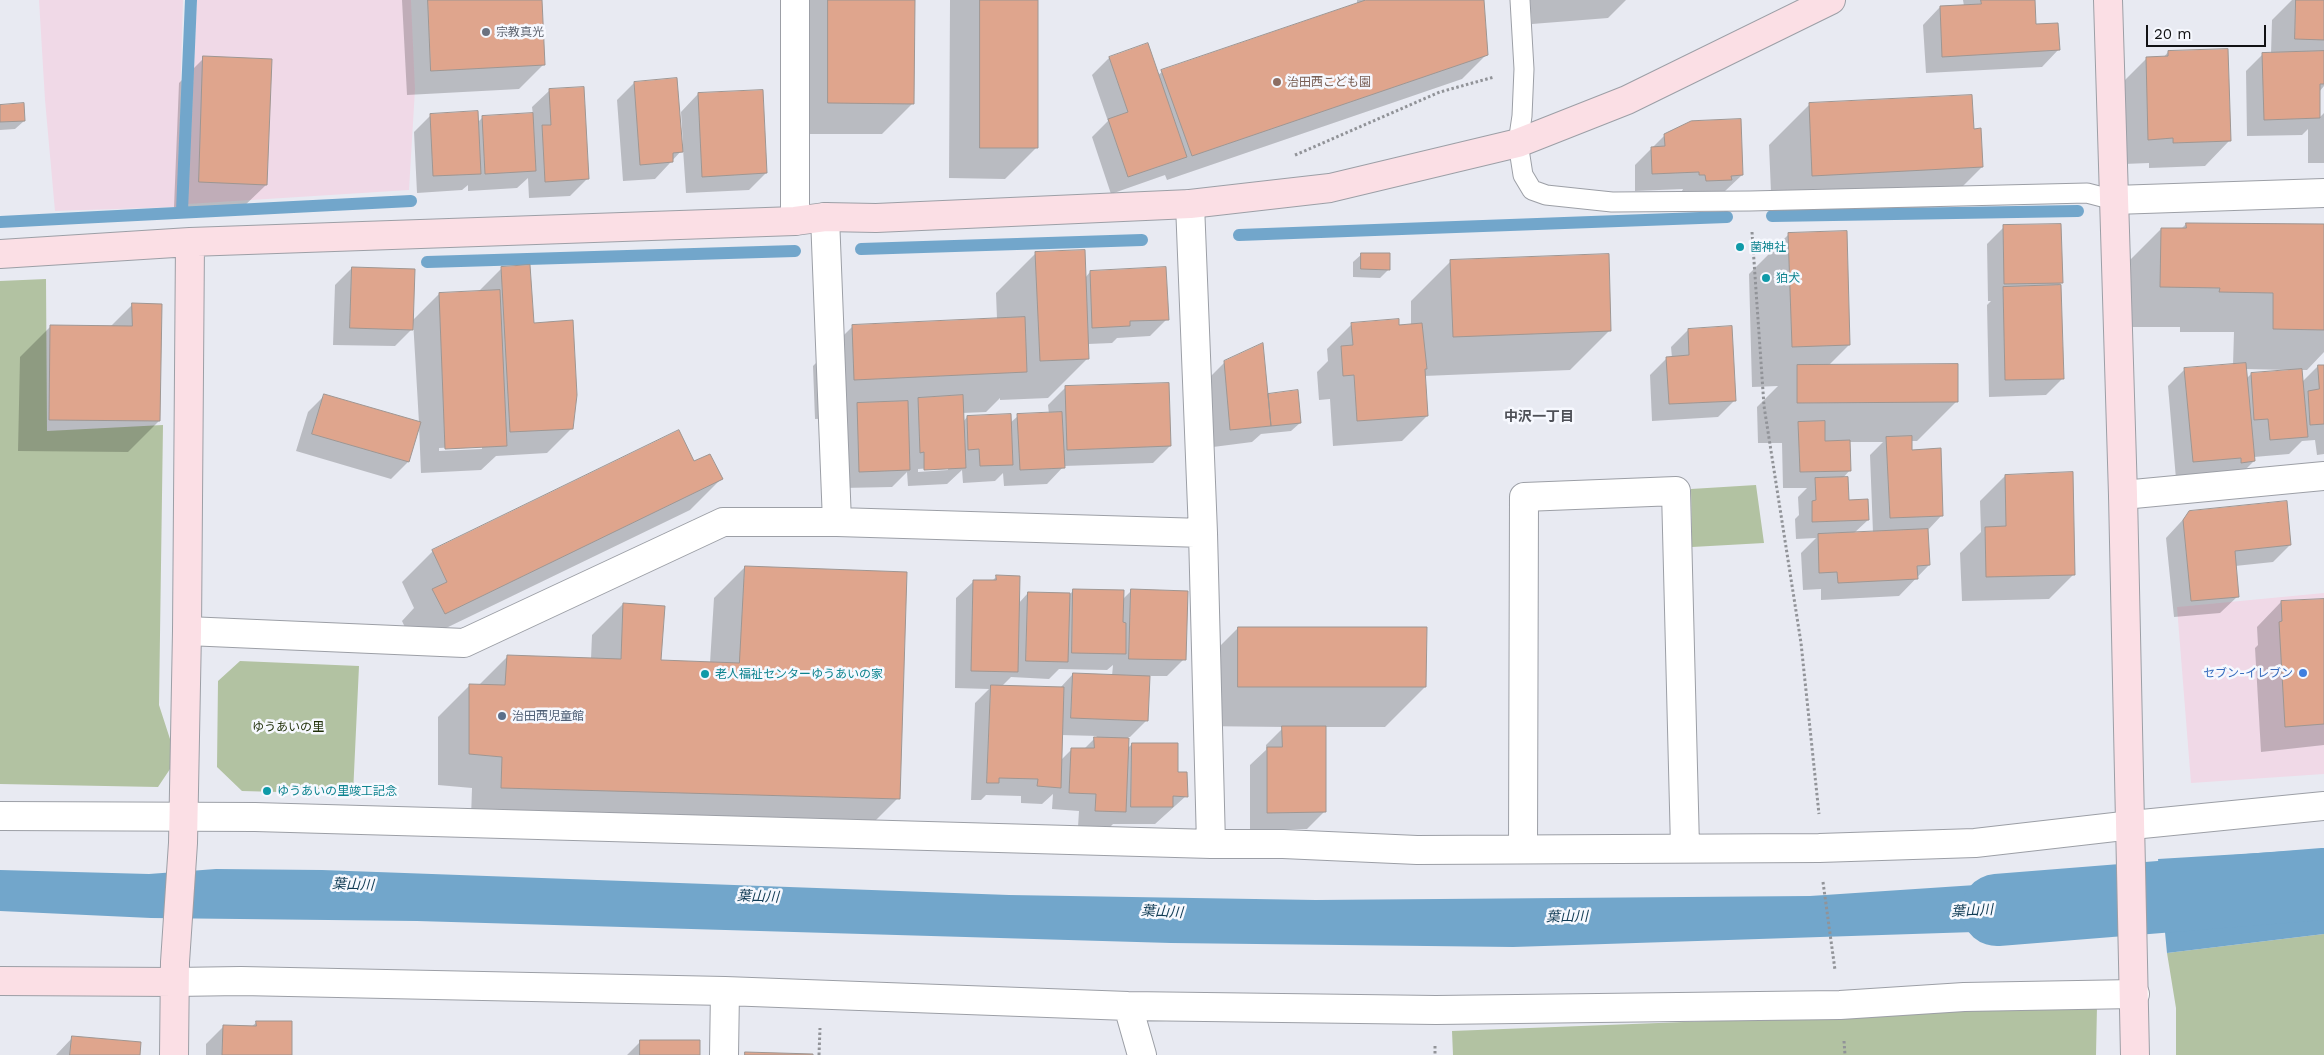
<!DOCTYPE html>
<meta charset="utf-8">
<style>
body{margin:0}
#map{position:relative;width:2324px;height:1055px;overflow:hidden;background:#e8eaf2;font-family:"Work Sans",sans-serif}
canvas{display:block}
.scale{position:absolute;left:2146px;top:25px;width:120px;height:22px;box-sizing:border-box;border:2px solid #111214;border-top:0;padding-left:6px;font-size:15px;line-height:18px;white-space:nowrap;color:#111214;-webkit-text-stroke:4px #f6f8fe;paint-order:stroke}
</style>
<div id="map">
<canvas width="2324" height="1055"></canvas>
<div class="scale">20 m</div>
</div>
<script>
const ctx = document.querySelector('canvas').getContext('2d');
ctx.lineJoin = 'round';
function fill(path, color) { ctx.fillStyle = color; ctx.fill(path, 'evenodd'); }
function stroke(path, color, width, dash) { ctx.strokeStyle = color; ctx.lineWidth = width; ctx.lineCap = dash ? 'butt' : 'round'; ctx.setLineDash(dash || []); ctx.stroke(path); }
function write(font, color, halo, rows, align = 'center') {
  ctx.font = font + ' "Work Sans","Noto Sans JP",sans-serif'; ctx.lineWidth = 5; ctx.setLineDash([]); ctx.textBaseline = 'middle'; ctx.strokeStyle = halo; ctx.fillStyle = color; for (const [text, x, y, turn = 0] of rows) {
    ctx.save(); ctx.translate(x, y); ctx.rotate((+turn || 0) * Math.PI / 180); ctx.textAlign = isNaN(turn) ? turn : align; if (halo) ctx.strokeText(text, 0, 0); ctx.fillText(text, 0, 0); ctx.restore();
  }
}
const commercial = new Path2D(`
 M 39,0 L 183,0 L 177,207 L 55,211 L 45,100 Z
 M 197,0 L 411,0 L 415,89 L 409,190 L 188,204 Z
 M 2324,593 L 2324,774 L 2191,783 L 2177,607 Z`);
const green = new Path2D(`
 M 46,279 L 47,431 L 163,425 L 159,705 L 170,739 L 170,769 L 158,787 L 0,784 L 0,281 Z
 M 1756,485 L 1764,543 L 1692,547 L 1691,489 Z
 M 240,661 L 359,666 L 353,794 L 242,791 L 217,767 L 218,681 Z
 M 2324,934 L 2324,1055 L 2176,1055 L 2176,1008 L 2167,953 Z
 M 2097,1006 L 2096,1055 L 1453,1055 L 1452,1031 Z`);
const water = new Path2D(`
 M 2324,849 L 2324,934 L 2167,953 L 2158,859 Z
 M 216,869 L 322,870 L 1009,895 L 1316,900 L 1810,896 L 2096,877 L 2097,928 L 1513,947 L 1171,943 L 417,921 L 151,918 L 0,911 L 0,870 L 149,874 Z`);
const shadow = new Path2D(`
 M 402,0 L 541,0 L 544,64 L 519,89 L 407,95 Z
 M 798,0 L 914,0 L 913,103 L 882,134 L 797,134 Z
 M 950,0 L 1037,0 L 1036,148 L 1005,179 L 949,178 Z
 M 1357,0 L 1482,0 L 1487,54 L 1462,79 L 1167,180 L 1165,175 L 1111,194 L 1092,137 L 1108,121 L 1092,75 L 1109,58 L 1158,75 L 1162,72 L 1357,4 Z
 M 1530,0 L 1626,0 L 1608,18 L 1532,24 Z
 M 1963,0 L 2034,0 L 2035,25 L 2059,49 L 2042,67 L 1926,73 L 1923,25 L 1940,7 L 1964,6 Z
 M 2292,0 L 2324,0 L 2324,86 L 2319,92 L 2319,118 L 2324,113 L 2324,163 L 2308,163 L 2308,129 L 2302,135 L 2247,136 L 2246,71 L 2263,54 L 2271,54 L 2272,20 Z
 M 2168,52 L 2229,141 L 2205,166 L 2149,168 L 2149,163 L 2124,164 L 2122,83 L 2147,58 L 2163,58 Z
 M 204,58 L 266,185 L 241,209 L 174,207 L 179,83 Z
 M 634,83 L 681,144 L 683,144 L 681,112 L 698,94 L 766,173 L 749,190 L 686,193 L 683,149 L 655,179 L 623,181 L 617,100 Z
 M 550,90 L 587,179 L 570,196 L 529,198 L 528,178 L 517,188 L 468,191 L 468,185 L 462,190 L 417,193 L 414,132 L 431,115 L 477,123 L 482,118 L 533,115 L 532,107 Z
 M 1809,105 L 1973,130 L 1982,167 L 1942,207 L 1772,216 L 1769,145 Z
 M 0,106 L 24,121 L 15,129 L 0,130 Z
 M 1665,135 L 1742,175 L 1724,192 L 1689,198 L 1689,191 L 1682,191 L 1683,189 L 1635,191 L 1635,165 Z
 M 2186,224 L 2324,225 L 2324,352 L 2307,370 L 2301,370 L 2302,382 L 2318,366 L 2324,366 L 2324,454 L 2317,455 L 2315,440 L 2302,441 L 2289,454 L 2254,457 L 2254,461 L 2237,478 L 2176,479 L 2168,386 L 2185,369 L 2233,365 L 2234,332 L 2180,332 L 2180,327 L 2121,327 L 2121,269 L 2161,229 L 2181,229 ZM 2246,369 L 2288,370 L 2288,371 L 2251,374 L 2246,379 Z
 M 2004,227 L 2061,283 L 2057,287 L 2063,378 L 2046,395 L 1989,397 L 1987,305 L 1991,301 L 1988,301 L 1987,244 Z
 M 1789,234 L 1849,345 L 1828,366 L 1957,401 L 1917,441 L 1911,441 L 1911,451 L 1942,515 L 1927,531 L 1929,565 L 1899,596 L 1821,600 L 1821,589 L 1803,590 L 1801,553 L 1816,538 L 1796,539 L 1795,519 L 1799,515 L 1798,497 L 1807,488 L 1783,488 L 1782,443 L 1758,443 L 1757,407 L 1778,386 L 1752,387 L 1749,274 ZM 1849,442 L 1883,442 L 1870,455 L 1873,533 L 1853,534 L 1868,520 L 1848,501 L 1842,479 L 1850,470 Z
 M 1036,253 L 1085,278 L 1090,272 L 1167,319 L 1150,336 L 1117,338 L 1112,343 L 1088,344 L 1088,358 L 1048,398 L 1000,400 L 1000,398 L 986,412 L 962,413 L 963,422 L 967,417 L 1010,423 L 1018,416 L 1049,414 L 1048,405 L 1065,388 L 1170,446 L 1153,463 L 1064,466 L 1047,484 L 1004,486 L 1003,473 L 995,481 L 963,483 L 962,470 L 947,484 L 908,486 L 907,472 L 892,487 L 842,488 L 844,418 L 815,419 L 813,366 L 853,326 L 997,319 L 996,293 ZM 948,467 L 948,470 L 918,472 L 918,469 Z
 M 1362,254 L 1389,269 L 1380,278 L 1353,277 L 1353,262 Z
 M 1451,261 L 1610,330 L 1570,370 L 1424,376 L 1427,416 L 1402,441 L 1333,446 L 1330,399 L 1319,400 L 1317,372 L 1328,361 L 1327,349 L 1352,324 L 1411,325 L 1411,301 Z
 M 352,268 L 412,329 L 395,346 L 333,345 L 335,285 Z
 M 502,268 L 533,324 L 572,428 L 547,453 L 496,456 L 481,470 L 421,473 L 419,426 L 408,462 L 391,479 L 296,451 L 308,412 L 325,395 L 419,423 L 413,320 L 439,294 L 478,292 ZM 482,446 L 482,449 L 439,451 L 439,448 Z
 M 133,304 L 159,421 L 128,452 L 18,451 L 20,357 L 51,326 L 110,327 Z
 M 1688,330 L 1735,400 L 1718,417 L 1652,421 L 1650,375 L 1667,358 L 1672,358 L 1671,347 Z
 M 1225,362 L 1267,397 L 1269,395 L 1300,423 L 1291,431 L 1261,434 L 1252,442 L 1213,447 L 1207,380 Z
 M 693,463 L 721,479 L 690,510 L 413,644 L 402,621 L 414,608 L 402,582 L 433,551 Z
 M 2005,476 L 2074,574 L 2049,599 L 1962,601 L 1960,553 L 1981,532 L 1980,501 Z
 M 2190,512 L 2290,545 L 2273,562 L 2235,566 L 2238,596 L 2220,613 L 2174,617 L 2166,538 Z
 M 745,567 L 898,798 L 867,829 L 471,818 L 472,788 L 438,785 L 438,717 L 469,686 L 478,686 L 507,657 L 591,659 L 592,635 L 623,604 L 660,661 L 710,663 L 714,598 Z
 M 997,576 L 1018,604 L 1028,593 L 1070,594 L 1074,590 L 1122,600 L 1132,590 L 1184,659 L 1167,676 L 1149,676 L 1147,720 L 1130,737 L 1128,737 L 1127,749 L 1132,744 L 1177,773 L 1186,796 L 1155,824 L 1113,824 L 1108,829 L 1078,827 L 1079,811 L 1052,809 L 1053,794 L 1042,804 L 1021,803 L 1021,796 L 986,795 L 981,800 L 971,800 L 975,703 L 989,689 L 955,688 L 956,598 L 974,581 L 991,582 ZM 1113,665 L 1112,676 L 1073,674 L 1060,688 L 1002,686 L 1011,677 L 1049,679 L 1059,669 L 1107,670 ZM 1061,735 L 1097,736 L 1084,749 L 1072,749 L 1061,760 Z
 M 2324,600 L 2324,745 L 2261,752 L 2255,648 L 2258,645 L 2257,627 L 2281,602 Z
 M 1238,628 L 1425,687 L 1385,727 L 1325,727 L 1324,812 L 1307,829 L 1250,829 L 1250,765 L 1266,750 L 1266,745 L 1284,727 L 1198,726 L 1198,668 Z
 M 257,1022 L 290,1055 L 206,1055 L 206,1044 L 223,1027 L 251,1027 Z
 M 73,1037 L 139,1055 L 56,1055 Z
 M 641,1041 L 699,1055 L 627,1055 Z`);
const stream = new Path2D(`
 M 182,211 L 191,0
 M 1772,216 L 2078,211
 M 0,222 L 411,201
 M 1239,235 L 1727,217
 M 861,249 L 1142,240
 M 427,262 L 795,251`);
const river = new Path2D(`
 M 1997,910 L 2324,884`);
const building = new Path2D(`
 M 428,0 L 542,0 L 545,65 L 431,71 Z
 M 828,0 L 915,0 L 914,104 L 828,103 Z
 M 980,0 L 1038,0 L 1038,148 L 980,148 Z
 M 1366,0 L 1484,0 L 1488,55 L 1192,156 L 1161,70 Z
 M 1981,0 L 2035,0 L 2036,24 L 2058,23 L 2060,50 L 1942,57 L 1940,6 L 1981,4 Z
 M 2296,0 L 2324,0 L 2324,40 L 2295,39 Z
 M 1148,43 L 1187,157 L 1128,177 L 1108,119 L 1128,112 L 1109,57 Z
 M 2228,49 L 2231,141 L 2173,143 L 2173,138 L 2148,140 L 2146,57 L 2168,56 L 2168,51 Z
 M 2324,51 L 2324,84 L 2320,84 L 2320,118 L 2264,120 L 2262,53 Z
 M 203,56 L 272,59 L 267,185 L 199,182 Z
 M 677,78 L 683,152 L 673,153 L 673,162 L 640,165 L 634,82 Z
 M 584,87 L 589,179 L 545,182 L 542,125 L 551,125 L 549,89 Z
 M 763,90 L 767,173 L 702,177 L 698,93 Z
 M 1972,95 L 1974,129 L 1981,128 L 1983,167 L 1812,176 L 1809,103 Z
 M 24,103 L 25,121 L 0,122 L 0,105 Z
 M 478,111 L 481,174 L 433,176 L 430,114 Z
 M 533,113 L 536,171 L 485,174 L 482,116 Z
 M 1741,119 L 1743,175 L 1731,176 L 1732,180 L 1706,181 L 1705,175 L 1699,175 L 1699,172 L 1652,174 L 1651,147 L 1665,146 L 1664,134 L 1691,121 Z
 M 2186,223 L 2324,224 L 2324,330 L 2273,329 L 2273,293 L 2219,292 L 2220,288 L 2160,287 L 2161,228 L 2186,228 Z
 M 2061,224 L 2063,283 L 2004,284 L 2003,225 Z
 M 1847,231 L 1850,345 L 1792,347 L 1788,233 Z
 M 1085,250 L 1089,359 L 1040,361 L 1035,252 Z
 M 1361,253 L 1390,253 L 1390,270 L 1361,269 Z
 M 1609,254 L 1611,331 L 1453,337 L 1450,260 Z
 M 530,265 L 534,323 L 573,320 L 577,395 L 573,429 L 510,432 L 501,267 Z
 M 352,267 L 415,269 L 413,330 L 350,328 Z
 M 1166,267 L 1169,320 L 1130,321 L 1130,326 L 1092,328 L 1090,271 Z
 M 2061,285 L 2064,379 L 2005,380 L 2003,287 Z
 M 500,290 L 507,446 L 445,449 L 439,293 Z
 M 132,303 L 162,304 L 160,421 L 49,420 L 50,325 L 132,326 Z
 M 1025,317 L 1027,372 L 854,380 L 852,325 Z
 M 1399,319 L 1399,325 L 1422,323 L 1427,369 L 1425,369 L 1428,416 L 1357,421 L 1354,375 L 1343,376 L 1341,346 L 1353,345 L 1351,323 Z
 M 1732,326 L 1736,401 L 1669,404 L 1666,357 L 1689,355 L 1688,329 Z
 M 1263,343 L 1271,426 L 1230,430 L 1224,361 Z
 M 2246,363 L 2255,461 L 2241,463 L 2241,458 L 2193,462 L 2184,368 Z
 M 1958,364 L 1958,402 L 1797,403 L 1797,365 Z
 M 2318,365 L 2324,365 L 2324,424 L 2310,425 L 2308,391 L 2319,389 Z
 M 2302,369 L 2308,437 L 2270,440 L 2268,419 L 2254,420 L 2251,373 Z
 M 1169,383 L 1171,446 L 1067,450 L 1065,386 Z
 M 1298,390 L 1301,423 L 1271,426 L 1268,394 Z
 M 324,394 L 421,422 L 409,462 L 312,434 Z
 M 963,395 L 966,468 L 924,470 L 924,452 L 920,453 L 918,398 Z
 M 908,401 L 910,470 L 859,472 L 857,403 Z
 M 1062,412 L 1065,468 L 1020,470 L 1017,414 Z
 M 1011,414 L 1013,465 L 980,466 L 979,449 L 968,450 L 967,416 Z
 M 1825,421 L 1825,441 L 1850,440 L 1851,471 L 1800,472 L 1798,422 Z
 M 679,430 L 694,461 L 710,454 L 723,479 L 445,614 L 432,589 L 447,582 L 432,550 Z
 M 1912,436 L 1912,450 L 1941,448 L 1943,516 L 1890,518 L 1886,437 Z
 M 2073,472 L 2075,575 L 1986,577 L 1985,527 L 2006,526 L 2005,475 Z
 M 1848,477 L 1849,500 L 1868,499 L 1869,520 L 1812,522 L 1812,501 L 1816,500 L 1815,478 Z
 M 2287,501 L 2291,545 L 2235,551 L 2239,597 L 2191,601 L 2183,520 L 2189,511 Z
 M 1928,529 L 1930,565 L 1917,566 L 1918,579 L 1838,583 L 1837,572 L 1819,573 L 1818,534 Z
 M 745,566 L 907,572 L 900,799 L 501,788 L 502,757 L 469,754 L 469,684 L 505,685 L 507,655 L 621,659 L 623,603 L 665,606 L 661,660 L 739,663 Z
 M 996,575 L 1020,576 L 1018,672 L 971,671 L 973,580 L 996,580 Z
 M 1073,589 L 1124,590 L 1123,622 L 1126,623 L 1126,654 L 1072,653 Z
 M 1131,589 L 1188,591 L 1186,660 L 1129,659 Z
 M 1028,592 L 1070,593 L 1068,662 L 1026,661 Z
 M 2324,599 L 2324,724 L 2285,727 L 2279,622 L 2282,621 L 2281,601 Z
 M 1238,627 L 1427,627 L 1426,687 L 1238,687 Z
 M 1073,673 L 1150,676 L 1148,721 L 1071,718 Z
 M 991,685 L 1064,687 L 1061,788 L 1037,786 L 1038,779 L 999,778 L 999,783 L 987,783 Z
 M 1282,726 L 1326,726 L 1326,812 L 1267,813 L 1267,747 L 1282,747 Z
 M 1094,737 L 1129,738 L 1126,812 L 1095,811 L 1096,794 L 1069,793 L 1071,748 L 1094,748 Z
 M 1132,743 L 1178,743 L 1178,772 L 1187,772 L 1188,797 L 1173,796 L 1173,807 L 1131,807 Z
 M 256,1021 L 292,1021 L 292,1055 L 222,1055 L 223,1025 L 256,1026 Z
 M 72,1036 L 141,1042 L 140,1055 L 70,1055 Z
 M 640,1040 L 700,1040 L 700,1055 L 640,1055 Z
 M 745,1052 L 813,1054 L 813,1055 L 745,1055 Z`);
const path = new Path2D(`
 M 1295,155 L 1440,92 L 1494,77
 M 1752,232 L 1764,406 L 1801,643 L 1819,814
 M 1823,882 L 1835,970
 M 1844,1041 L 1845,1055
 M 1435,1046 L 1435,1055
 M 819,1055 L 820,1028`);
const lane = new Path2D(`
 M 1520,0 L 1524,69 L 1522,116 L 1518,143 L 1523,175 L 1532,190 L 1546,195 L 1612,202 L 1750,201 L 2087,193 L 2114,200`);
const street = new Path2D(`
 M 2114,200 L 2324,193
 M 825,217 L 837,522
 M 795,221 L 795,0
 M 2123,495 L 2324,476
 M 1203,533 L 1211,844
 M 187,631 L 464,643 L 723,522 L 837,522 L 1203,533 L 1190,204
 M 0,816 L 255,817 L 1211,844 L 1283,844 L 1417,850 L 1819,848 L 1975,843 L 2132,825 L 2324,806
 M 1523,849 L 1524,497 L 1676,491 L 1685,847
 M 174,982 L 241,981 L 725,991 L 1128,1006 L 1436,1010 L 1840,1005 L 1964,997 L 2135,994
 M 1128,1006 L 1142,1055
 M 724,1055 L 725,991`);
const secondary = new Path2D(`
 M 2108,0 L 2123,495 L 2135,1055
 M 0,254 L 190,242 L 795,221 L 825,217 L 876,218 L 1190,204 L 1330,188 L 1518,143 L 1627,100 L 1831,0
 M 0,981 L 174,982
 M 174,1055 L 175,962 L 183,843 L 187,631 L 190,242`);
const markers = [
 [486,32,5,"#6b7280"],
 [1277,82,5,"#8d6e63"],
 [1740,247,5,"#0f9aa8"],
 [1766,278,5,"#0f9aa8"],
 [2303,673,5,"#3f7fe0"],
 [705,674,5,"#0f9aa8"],
 [502,716,5,"#5c6f8a"],
 [267,791,5,"#0f9aa8"]
];
const worshipNames = [
 ["宗教真光",496,32]
];
const educationNames = [
 ["治田西こども園",1287,82]
];
const cultureNames = [
 ["菌神社",1750,247],
 ["狛犬",1776,278],
 ["老人福祉センターゆうあいの家",715,674],
 ["ゆうあいの里竣工記念",277,791]
];
const shopNames = [
 ["セブン-イレブン",2293,673]
];
const serviceNames = [
 ["治田西児童館",512,716]
];
const parkNames = [
 ["ゆうあいの里",288,727]
];
const neighbourhoodNames = [
 ["中沢一丁目",1539,417]
];
const waterNames = [
 ["葉山川",353,885,2],
 ["葉山川",758,897,2],
 ["葉山川",1972,911,-3],
 ["葉山川",1162,912,3],
 ["葉山川",1567,917,-1]
];
fill(commercial, '#f0d9e7');
fill(green, '#b2c2a2');
fill(water, '#72a6cb');
fill(shadow, '#0003');
stroke(stream, '#72a6cb', 12);
stroke(river, '#72a6cb', 72);
fill(building, '#dfa58d');
stroke(building, '#9e9692', 1);
stroke(lane, '#9c9fa6', 21);
stroke(street, '#9c9fa6', 30);
stroke(secondary, '#9c9fa6', 30);
stroke(path, '#919398', 3, [2.5, 2.5]);
stroke(lane, '#fff', 19);
stroke(street, '#fff', 28);
stroke(secondary, '#fbdfe5', 28);
for (const [x, y, r, color] of markers) { const dot = new Path2D(); dot.arc(x, y, r, 0, 2 * Math.PI); ctx.fillStyle = color; ctx.fill(dot); stroke(dot, '#f6f8fe', 2); }
write('12px', '#5b616d', '#f6f8fe', worshipNames, 'left');
write('12px', '#785e54', '#f6f8fe', educationNames, 'left');
write('12px', '#0d838f', '#f6f8fe', cultureNames, 'left');
write('12px', '#366cbe', '#f6f8fe', shopNames, 'right');
write('12px', '#4e5e75', '#f6f8fe', serviceNames, 'left');
write('12px', '#1f2f08', '#f6f8fe', parkNames);
write('bold 14px', '#4e5057', '#f6f8fe', neighbourhoodNames);
write('italic 14px', '#103b54', '#f6f8fe', waterNames);
</script>
